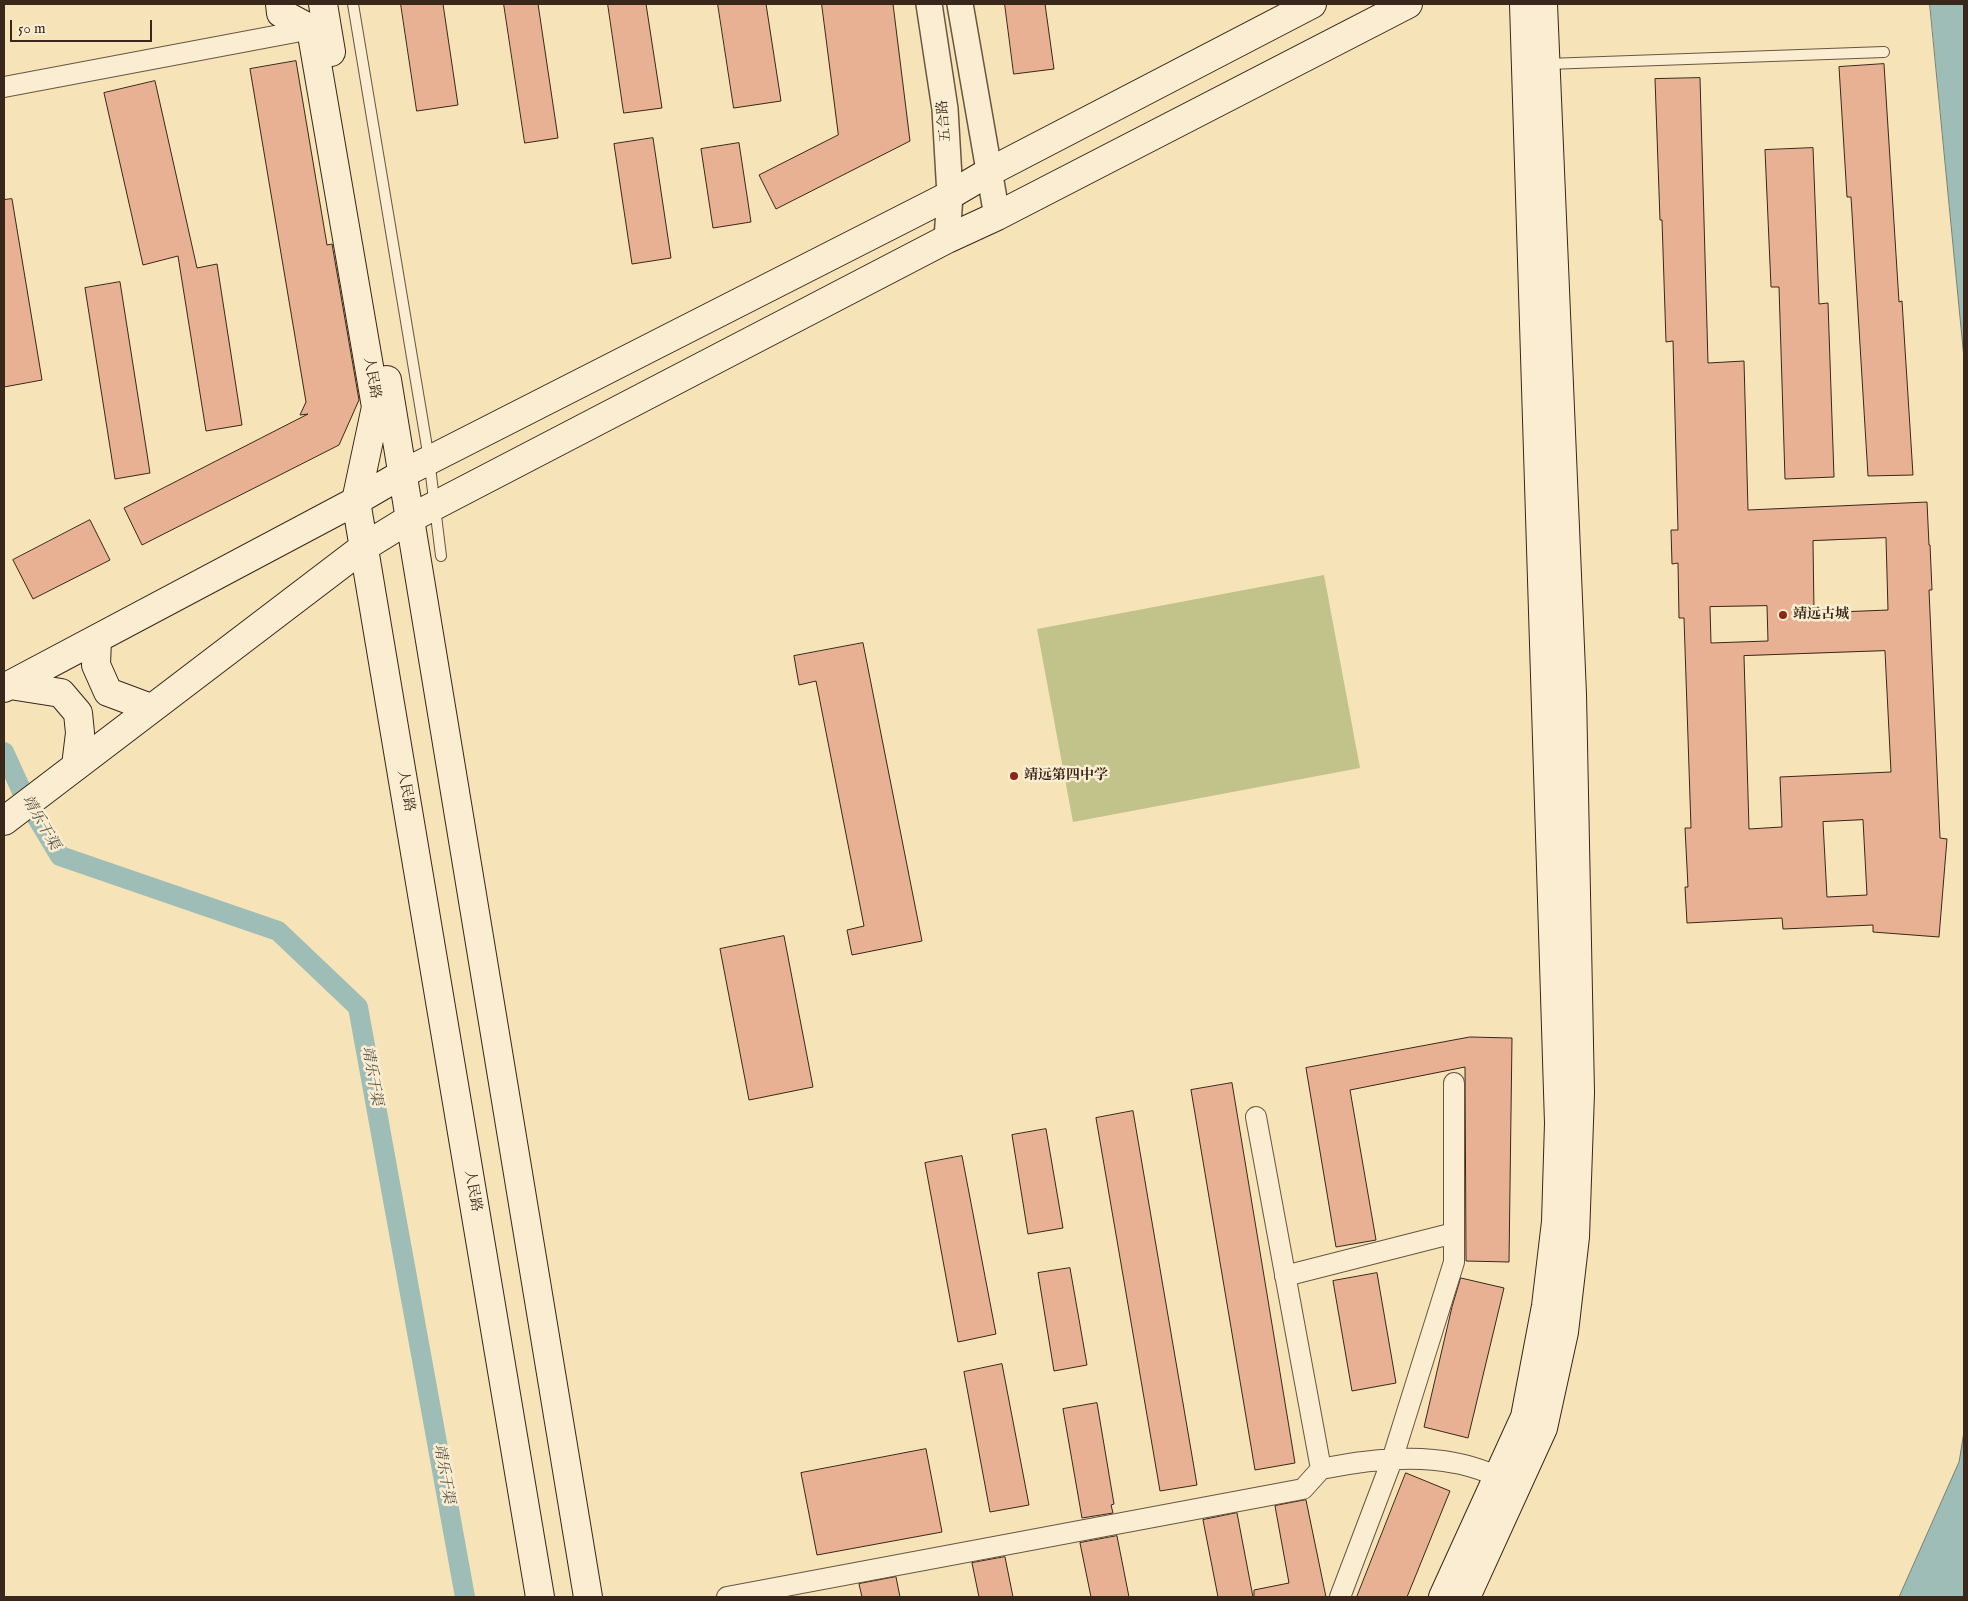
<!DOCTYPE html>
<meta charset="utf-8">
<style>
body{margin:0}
#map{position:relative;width:1968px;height:1601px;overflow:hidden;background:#f7e3b8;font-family:"IM FELL English",serif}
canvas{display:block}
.frame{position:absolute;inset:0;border:5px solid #38271a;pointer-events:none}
.scale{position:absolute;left:10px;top:20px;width:142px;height:22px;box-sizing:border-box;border:2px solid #38271a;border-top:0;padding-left:6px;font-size:15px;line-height:18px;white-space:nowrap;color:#38271a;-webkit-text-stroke:4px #faedd1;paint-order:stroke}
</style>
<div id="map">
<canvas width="1968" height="1601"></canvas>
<div class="frame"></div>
<div class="scale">50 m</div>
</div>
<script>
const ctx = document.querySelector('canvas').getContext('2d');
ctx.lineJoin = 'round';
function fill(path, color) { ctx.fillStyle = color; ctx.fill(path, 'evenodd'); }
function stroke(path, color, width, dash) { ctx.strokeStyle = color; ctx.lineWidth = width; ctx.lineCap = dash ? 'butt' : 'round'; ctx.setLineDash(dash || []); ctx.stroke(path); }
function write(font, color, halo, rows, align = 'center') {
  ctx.font = font + ' "IM FELL English","Noto Serif SC",serif'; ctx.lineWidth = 5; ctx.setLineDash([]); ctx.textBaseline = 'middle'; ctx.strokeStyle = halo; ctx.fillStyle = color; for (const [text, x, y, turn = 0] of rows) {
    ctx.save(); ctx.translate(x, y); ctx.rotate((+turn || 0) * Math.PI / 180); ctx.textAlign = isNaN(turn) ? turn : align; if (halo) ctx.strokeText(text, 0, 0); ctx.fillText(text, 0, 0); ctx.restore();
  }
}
const green = new Path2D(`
 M 1324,575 L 1360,768 L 1073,822 L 1037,629 Z`);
const water = new Path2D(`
 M 1930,4 L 1964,4 L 1964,358 Z
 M 1964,1432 L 1964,1597 L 1899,1597 L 1959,1462 Z`);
const canal = new Path2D(`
 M 4,752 L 24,796 L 60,856 L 278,931 L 358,1007 L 465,1597`);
const building = new Path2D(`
 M 401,4 L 443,4 L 458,105 L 417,111 Z
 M 504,4 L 538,4 L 558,138 L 525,143 Z
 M 608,4 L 646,4 L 662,108 L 624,113 Z
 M 718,4 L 766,4 L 781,101 L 734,108 Z
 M 822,4 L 893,4 L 910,141 L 776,209 L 759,175 L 838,135 Z
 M 1005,4 L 1045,4 L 1054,69 L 1014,74 Z
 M 296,61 L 327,245 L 332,244 L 359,400 L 339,445 L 142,545 L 124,508 L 308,414 L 300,415 L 306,402 L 250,69 Z
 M 1884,64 L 1899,302 L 1902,301 L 1913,475 L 1868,476 L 1851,197 L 1847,197 L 1839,67 Z
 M 1700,78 L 1708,363 L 1744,361 L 1748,510 L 1927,502 L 1929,545 L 1930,545 L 1932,590 L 1929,590 L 1940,838 L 1947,839 L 1939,937 L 1873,932 L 1873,925 L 1783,929 L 1782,918 L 1687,923 L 1685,887 L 1688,887 L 1685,828 L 1691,828 L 1684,618 L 1679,618 L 1678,563 L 1672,564 L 1671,530 L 1678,530 L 1673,341 L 1666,342 L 1662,220 L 1660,220 L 1655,79 ZM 1886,538 L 1888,610 L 1814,613 L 1813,541 ZM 1767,606 L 1768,641 L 1711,643 L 1710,607 ZM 1885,651 L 1891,772 L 1780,777 L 1782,827 L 1749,829 L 1744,656 ZM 1863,820 L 1867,895 L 1827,897 L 1823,822 Z
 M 155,81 L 197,268 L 217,264 L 242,425 L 206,431 L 178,256 L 143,265 L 104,93 Z
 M 653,138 L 671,258 L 632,264 L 614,144 Z
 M 739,143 L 751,222 L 713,228 L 701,149 Z
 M 1813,148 L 1819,304 L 1828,303 L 1834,477 L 1785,479 L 1779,287 L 1771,287 L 1765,150 Z
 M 12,199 L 42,380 L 4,387 L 4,200 Z
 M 120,282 L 150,473 L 115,479 L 85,288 Z
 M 90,520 L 110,560 L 33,599 L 13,560 Z
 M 863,643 L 922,941 L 852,955 L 847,930 L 864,926 L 816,681 L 799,685 L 794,656 Z
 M 784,936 L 813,1087 L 749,1100 L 720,949 Z
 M 1470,1037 L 1512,1038 L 1509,1262 L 1466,1261 L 1465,1067 L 1350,1090 L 1376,1240 L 1336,1247 L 1306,1068 Z
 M 1232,1083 L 1295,1463 L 1255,1470 L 1191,1090 Z
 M 1133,1111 L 1197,1485 L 1160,1491 L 1096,1118 Z
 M 1046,1129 L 1063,1228 L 1028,1234 L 1012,1135 Z
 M 962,1156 L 996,1334 L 958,1342 L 925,1163 Z
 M 1070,1268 L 1087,1365 L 1054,1371 L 1038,1273 Z
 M 1377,1273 L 1396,1383 L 1352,1391 L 1333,1281 Z
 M 1461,1278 L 1504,1288 L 1468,1438 L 1424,1427 L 1452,1307 Z
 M 1002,1364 L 1029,1505 L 990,1512 L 964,1372 Z
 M 1097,1403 L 1114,1504 L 1111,1505 L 1113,1513 L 1082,1518 L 1063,1409 Z
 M 926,1449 L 942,1532 L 817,1555 L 801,1473 Z
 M 1406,1473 L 1450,1491 L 1407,1597 L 1357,1597 Z
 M 1306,1500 L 1326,1597 L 1254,1597 L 1254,1590 L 1289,1583 L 1275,1506 Z
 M 1237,1513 L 1253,1597 L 1218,1597 L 1203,1520 Z
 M 1117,1536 L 1129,1597 L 1091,1597 L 1080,1543 Z
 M 1005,1557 L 1013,1597 L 979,1597 L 972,1563 Z
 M 896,1577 L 900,1597 L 862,1597 L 859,1584 Z`);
const service = new Path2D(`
 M 353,4 L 429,459 L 441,556
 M 1547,64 L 1884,52`);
const minor = new Path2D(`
 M 4,87 L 317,28
 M 1285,1276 L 1454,1233
 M 1321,1469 C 1364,1460 1412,1454 1455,1463 C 1473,1466 1493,1474 1510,1482
 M 727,1597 L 1303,1489 L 1321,1469 L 1256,1117
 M 1340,1597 L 1392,1460 L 1454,1262 L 1454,1083`);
const tertiary = new Path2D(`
 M 929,4 L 945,109 L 950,195 L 947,239
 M 960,4 L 997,216`);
const secondary = new Path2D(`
 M 280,4 L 281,13 L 311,29 L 376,407 L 356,501 L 540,1597
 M 323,4 L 331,52
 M 387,380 L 588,1597
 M 97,639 L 96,665 L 108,692 L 151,708
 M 10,685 L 61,693 L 78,713 L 80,733 L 76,766
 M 4,688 L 356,501 L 404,473 L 950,195 L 989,172 L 1312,4
 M 4,821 L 364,547 L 411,518 L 947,239 L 997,216 L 1408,4
 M 1443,1597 L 1525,1417 L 1546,1306 L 1556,1222 L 1559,1123 L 1524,4
 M 1466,1597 L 1543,1428 L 1564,1332 L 1575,1237 L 1580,1093 L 1572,694 L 1543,4`);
const markers = [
 [1783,615,5,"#8f2418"],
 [1014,776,5,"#8f2418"]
];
const streetNames = [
 ["五合路",945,121,-95],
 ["人民路",371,378,80],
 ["人民路",405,791,80],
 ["人民路",472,1191,80]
];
const poiNames = [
 ["靖远古城",1793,615],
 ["靖远第四中学",1024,776]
];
const waterNames = [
 ["靖乐干渠",40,823,60],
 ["靖乐干渠",371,1076,80],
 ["靖乐干渠",443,1474,80]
];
fill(green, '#c2c28b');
fill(water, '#9ebdb6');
stroke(water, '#758178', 1);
stroke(canal, '#9ebdb6', 20);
fill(building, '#e9b193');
stroke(building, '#38271a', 1);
stroke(service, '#685642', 12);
stroke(minor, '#685642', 22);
stroke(tertiary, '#685642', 28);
stroke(secondary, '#38271a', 30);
stroke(service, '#faedd1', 10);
stroke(minor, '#faedd1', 20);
stroke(tertiary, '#faedd1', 25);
stroke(secondary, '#faedd1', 28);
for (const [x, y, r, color] of markers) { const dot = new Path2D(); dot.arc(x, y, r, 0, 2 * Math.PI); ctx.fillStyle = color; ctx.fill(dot); stroke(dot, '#faedd1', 2); }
write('14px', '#38271a', '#faedd1', streetNames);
write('bold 14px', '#38271a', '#faedd1', poiNames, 'left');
write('italic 15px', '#575449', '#faedd1', waterNames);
</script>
